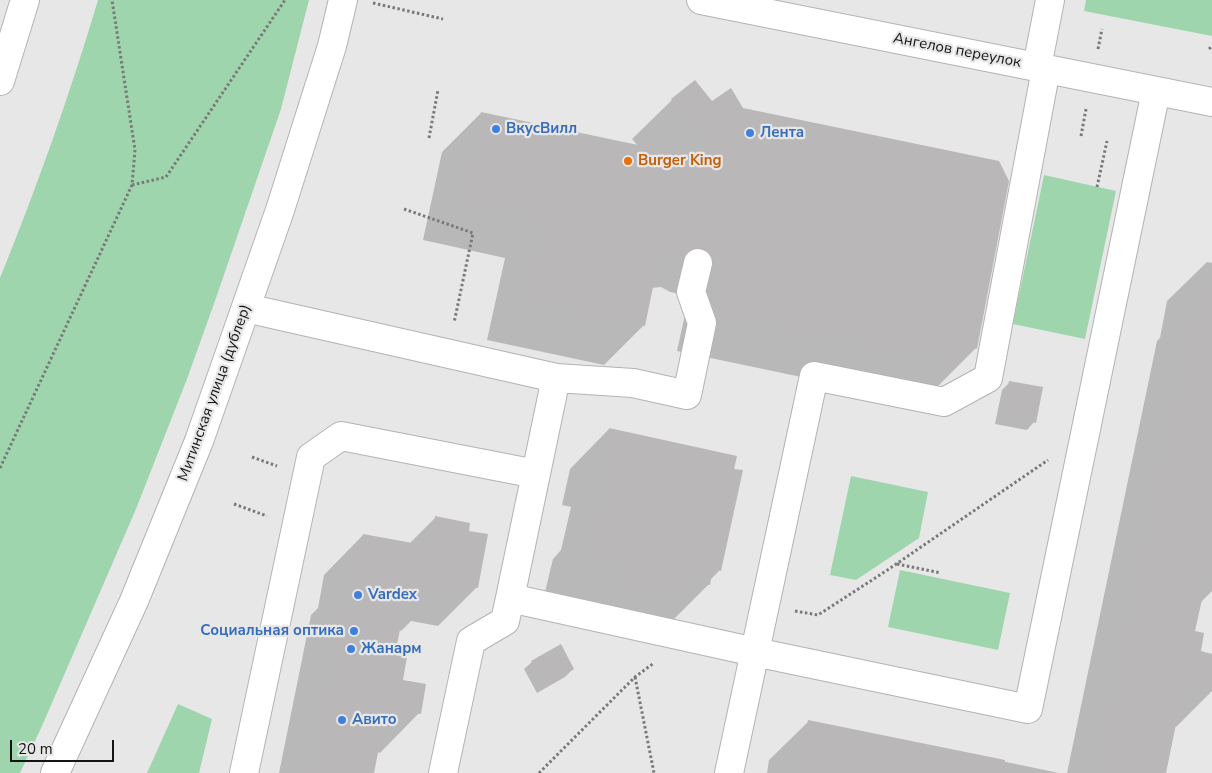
<!DOCTYPE html>
<meta charset="utf-8">
<style>
body{margin:0}
#map{position:relative;width:1212px;height:773px;overflow:hidden;background:#e7e7e8;font-family:"Nunito Sans",sans-serif}
canvas{display:block}
.scale{position:absolute;left:10px;top:740px;width:104px;height:22px;box-sizing:border-box;border:2px solid #141414;border-top:0;padding-left:6px;font-size:15px;line-height:18px;white-space:nowrap;color:#141414;-webkit-text-stroke:4px #e7e7e8;paint-order:stroke}
</style>
<div id="map">
<canvas width="1212" height="773"></canvas>
<div class="scale">20 m</div>
</div>
<script>
const ctx = document.querySelector('canvas').getContext('2d');
ctx.lineJoin = 'round';
function fill(path, color) { ctx.fillStyle = color; ctx.fill(path, 'evenodd'); }
function stroke(path, color, width, dash) { ctx.strokeStyle = color; ctx.lineWidth = width; ctx.lineCap = dash ? 'butt' : 'round'; ctx.setLineDash(dash || []); ctx.stroke(path); }
function write(font, color, halo, rows, align = 'center') {
  ctx.font = font + ' "Nunito Sans",sans-serif'; ctx.lineWidth = 4.5; ctx.setLineDash([]); ctx.textBaseline = 'middle'; ctx.strokeStyle = halo; ctx.fillStyle = color; for (const [text, x, y, turn = 0] of rows) {
    ctx.save(); ctx.translate(x, y); ctx.rotate((+turn || 0) * Math.PI / 180); ctx.textAlign = isNaN(turn) ? turn : align; if (halo) ctx.strokeText(text, 0, 0); ctx.fillText(text, 0, 0); ctx.restore();
  }
}
const green = new Path2D(`
 M 98,0 L 309,0 L 281,109 L 216,298 L 187,379 L 136,509 L 42,726 L 20,773 L 0,773 L 0,278 C 37,187 70,94 98,0 Z
 M 1086,0 L 1212,0 L 1212,36 L 1084,11 Z
 M 1044,175 L 1116,191 L 1085,339 L 1013,324 Z
 M 851,476 L 928,492 L 919,538 L 856,580 L 830,575 Z
 M 900,570 L 1010,593 L 998,650 L 888,627 Z
 M 178,704 L 212,719 L 199,773 L 147,773 Z`);
const shadow = new Path2D(`
 M 672,100 L 712,103 L 743,109 L 976,348 L 937,387 L 916,401 L 677,351 L 689,296 L 670,292 L 661,287 L 651,288 L 643,326 L 604,365 L 487,340 L 505,258 L 423,240 L 442,152 L 481,113 L 638,146 L 632,139 Z
 M 1207,262 L 1212,263 L 1212,591 L 1200,603 L 1194,632 L 1199,652 L 1212,655 L 1212,691 L 1176,727 L 1174,726 L 1164,773 L 1067,773 L 1157,341 L 1160,338 L 1167,301 Z
 M 1010,382 L 1034,422 L 1027,430 L 995,424 L 1002,390 Z
 M 609,429 L 720,570 L 710,580 L 709,584 L 669,624 L 544,596 L 553,559 L 561,550 L 571,507 L 562,505 L 570,469 Z
 M 435,518 L 467,532 L 477,587 L 438,626 L 411,621 L 401,631 L 399,630 L 394,656 L 401,681 L 419,713 L 380,753 L 377,752 L 373,773 L 279,773 L 311,615 L 318,608 L 324,575 L 363,535 L 409,544 Z
 M 532,662 L 573,669 L 565,677 L 537,693 L 524,669 Z
 M 809,721 L 1059,773 L 767,773 L 769,760 Z`);
const building = new Path2D(`
 M 695,80 L 712,101 L 731,88 L 743,108 L 999,161 L 1009,181 L 977,349 L 960,345 L 956,363 L 716,312 L 728,257 L 710,253 L 701,248 L 692,249 L 662,243 L 645,326 L 526,301 L 543,219 L 462,201 L 481,112 L 719,162 L 671,99 Z
 M 1199,284 L 1212,285 L 1212,578 L 1207,577 L 1195,631 L 1204,633 L 1201,651 L 1212,654 L 1212,687 L 1194,683 L 1190,702 L 1181,700 L 1166,773 L 1098,773 Z
 M 1009,381 L 1043,387 L 1036,423 L 1002,416 Z
 M 609,428 L 737,456 L 734,469 L 743,470 L 721,571 L 713,569 L 710,585 L 679,578 L 675,597 L 655,593 L 624,586 L 628,567 L 583,557 L 592,518 L 598,519 L 609,468 L 601,466 Z
 M 435,516 L 470,523 L 469,531 L 488,534 L 478,588 L 444,581 L 442,592 L 422,588 L 418,607 L 405,604 L 395,655 L 407,657 L 403,680 L 426,684 L 421,714 L 397,710 L 393,729 L 383,727 L 374,773 L 311,773 L 350,575 L 355,576 L 363,534 L 429,546 Z
 M 561,644 L 574,669 L 545,686 L 531,661 Z
 M 808,720 L 1005,760 L 1004,773 L 797,773 Z`);
const path = new Path2D(`
 M 373,3 L 443,19
 M 1098,49 L 1102,29
 M 1209,49 L 1212,46
 M 1081,136 L 1086,109
 M 429,138 L 438,90
 M 132,185 L 166,177 L 285,0
 M 1097,187 L 1107,141
 M 404,209 L 473,233 L 454,323
 M 252,457 L 277,466
 M 0,468 L 132,185 L 135,150 L 112,0
 M 234,504 L 267,516
 M 897,564 L 941,573
 M 795,611 L 818,615 L 886,571 L 1048,460
 M 635,677 L 654,773
 M 539,773 L 635,677 L 654,663`);
const minor = new Path2D(`
 M 701,0 L 1212,102
 M 1037,67 L 1050,0
 M 246,308 L 556,378 L 510,598
 M 556,378 L 633,383 L 687,395 L 702,323 L 691,292 L 698,263
 M 55,773 L 134,601 L 199,441 L 280,210 L 332,46 L 343,0
 M 244,773 L 311,457 L 341,436 L 536,474
 M 443,773 L 471,641 L 505,621 L 510,598 L 755,652 L 1028,709 L 1156,91
 M 729,773 L 814,376 L 944,402 L 988,378 L 1046,69`);
const major = new Path2D(`
 M 0,81 L 25,0`);
const markers = [
 [496,129,5,"#3f7fe0"],
 [750,133,5,"#3f7fe0"],
 [628,161,5,"#e8710a"],
 [358,595,5,"#3f7fe0"],
 [354,631,5,"#3f7fe0"],
 [351,649,5,"#3f7fe0"],
 [342,720,5,"#3f7fe0"]
];
const streetNames = [
 ["Ангелов переулок",957,51,11],
 ["Митинская улица (дублер)",215,393,-70]
];
const shopNames = [
 ["ВкусВилл",506,129],
 ["Лента",760,133],
 ["Vardex",368,595],
 ["Социальная оптика",344,631,"right"],
 ["Жанарм",361,649],
 ["Авито",352,720]
];
const foodNames = [
 ["Burger King",638,161]
];
fill(green, '#9fd5ad');
fill(shadow, '#0003');
fill(building, '#b9b7b8');
stroke(minor, '#b3b3b4', 30);
stroke(major, '#b3b3b4', 30);
stroke(path, '#79797a', 3, [2.5, 2.5]);
stroke(minor, '#fff', 28);
stroke(major, '#fff', 28);
for (const [x, y, r, color] of markers) { const dot = new Path2D(); dot.arc(x, y, r, 0, 2 * Math.PI); ctx.fillStyle = color; ctx.fill(dot); stroke(dot, '#e7e7e8', 2); }
write('15px', '#141414', '#e7e7e8', streetNames);
write('bold 15px', '#366cbe', '#e7e7e8', shopNames, 'left');
write('bold 15px', '#c56008', '#e7e7e8', foodNames, 'left');
</script>
